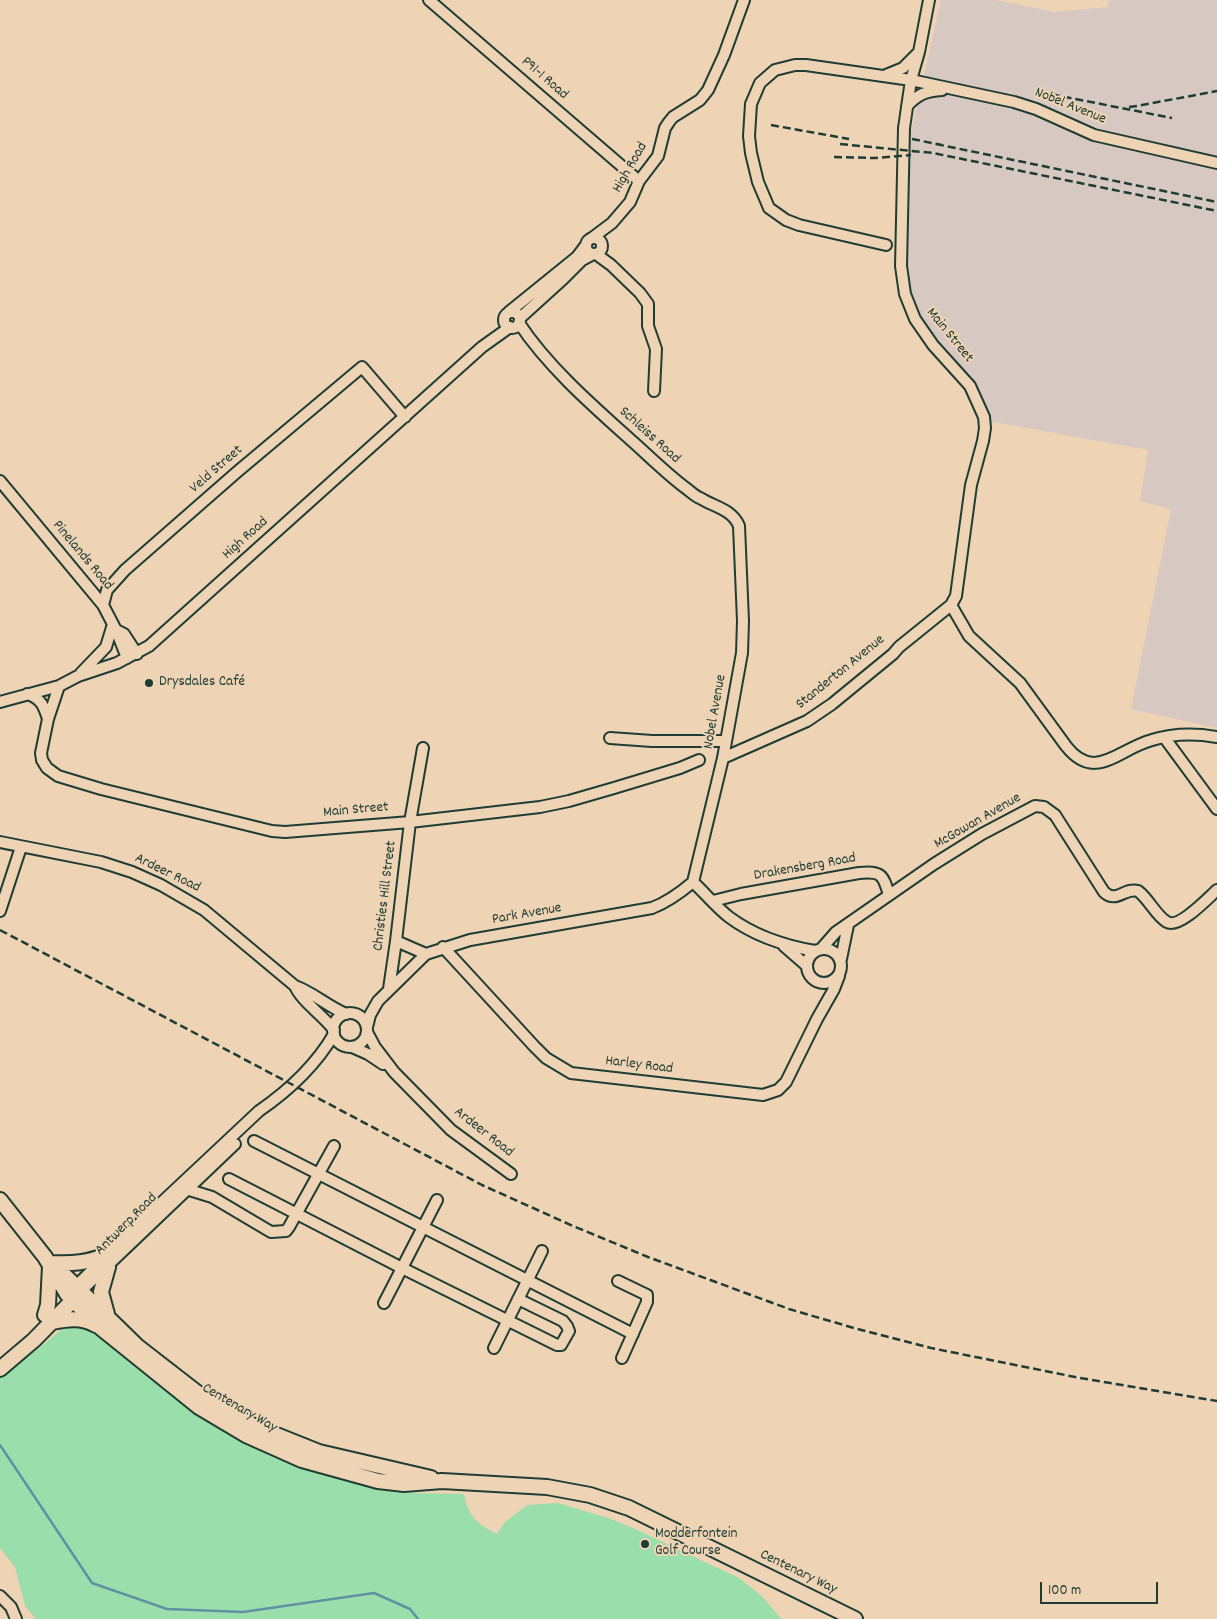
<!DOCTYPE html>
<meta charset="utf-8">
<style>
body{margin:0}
#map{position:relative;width:1217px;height:1619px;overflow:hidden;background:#eed3b5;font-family:Dekko,sans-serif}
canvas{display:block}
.scale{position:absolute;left:1040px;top:1582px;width:118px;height:22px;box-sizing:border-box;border:2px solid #1f3d34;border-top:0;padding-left:6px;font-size:15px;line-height:18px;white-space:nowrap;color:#1f3d34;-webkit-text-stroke:4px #eed3b5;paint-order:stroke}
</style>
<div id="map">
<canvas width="1217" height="1619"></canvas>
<div class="scale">100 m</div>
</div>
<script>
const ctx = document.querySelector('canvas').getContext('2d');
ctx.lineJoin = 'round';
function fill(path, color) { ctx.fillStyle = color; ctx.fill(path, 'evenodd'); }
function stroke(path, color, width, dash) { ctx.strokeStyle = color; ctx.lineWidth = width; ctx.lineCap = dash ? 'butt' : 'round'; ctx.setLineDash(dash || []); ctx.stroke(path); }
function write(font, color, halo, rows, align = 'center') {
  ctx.font = font + ' Dekko,sans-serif'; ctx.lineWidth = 4; ctx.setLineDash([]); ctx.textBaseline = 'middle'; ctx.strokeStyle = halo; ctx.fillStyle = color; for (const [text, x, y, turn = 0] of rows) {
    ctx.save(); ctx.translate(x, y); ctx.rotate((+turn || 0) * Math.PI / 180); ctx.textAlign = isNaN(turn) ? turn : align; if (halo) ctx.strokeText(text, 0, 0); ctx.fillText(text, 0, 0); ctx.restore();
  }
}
const built = new Path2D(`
 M 941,0 L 996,0 L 1054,12 L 1108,7 L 1109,0 L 1217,0 L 1217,728 L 1131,709 L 1171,509 L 1140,501 L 1148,450 L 989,421 L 976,384 L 918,316 L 906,286 L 911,132 Z`);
const green = new Path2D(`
 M 72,1324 L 91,1328 L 296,1464 L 331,1476 L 411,1493 L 464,1494 C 468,1517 478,1524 497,1534 L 504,1523 L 527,1505 L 558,1503 L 608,1518 L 633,1528 L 739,1578 L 763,1597 L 781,1619 L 36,1619 L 25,1606 L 15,1567 L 0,1548 L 0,1376 L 34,1352 L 60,1331 Z`);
const stream = new Path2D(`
 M 0,1445 L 92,1583 L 167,1609 L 243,1612 L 374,1593 L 410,1609 L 418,1619`);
const street = new Path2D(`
 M 429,0 L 639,181
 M 886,75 L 903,68 L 917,54
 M 907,106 C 918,94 926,91 942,90
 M 592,238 L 612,223 L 630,202 L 639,181 L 658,156 L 665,128 L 669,122 L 673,117 L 700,100 L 708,90 L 724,55 L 744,0
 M586 246a8 8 0 1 1 16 0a8 8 0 1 1-16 0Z
 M 886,245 L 799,225 L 786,220 L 769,208 L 758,182 L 751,153 L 749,136 L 751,104 L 760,83 L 775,70 L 795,65 L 806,65 L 911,80 L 1014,102 L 1036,109 L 1094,135 L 1217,163
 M 596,254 L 611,265 L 640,293 L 648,304 L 648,326 L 656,349 L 654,391
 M 509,312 L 577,257 L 586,245
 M504 320a8 8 0 1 1 16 0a8 8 0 1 1-16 0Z
 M 520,318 L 563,279 L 582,260 L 593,254
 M 519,323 C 548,367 593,406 632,441 C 650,457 668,475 687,489 C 691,492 695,496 700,498 C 714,507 732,509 739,526 L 743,621 L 742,653 L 723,758 L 693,882
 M 0,481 L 103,605 L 116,630 L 127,658
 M 103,605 L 107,590 L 125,570 L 237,472 L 362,367 L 405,417
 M 951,605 L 969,636 L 1020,683 L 1066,746 C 1095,783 1118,749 1152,740 C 1174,733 1194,733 1217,737
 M 116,630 L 124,634 L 137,654
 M 81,673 L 106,647 L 113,624
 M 59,686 L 48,719 L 41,753 L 42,760 L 47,768 L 58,776 L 101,789 L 272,831 L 285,832 L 410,822 L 540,807 L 569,801 L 614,788 L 680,768 L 699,760
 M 27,694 C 41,698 44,706 48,719
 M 0,702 L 59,686 L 78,676 L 117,663 L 149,646 L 482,347 L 510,327
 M 1164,737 L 1217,809
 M 610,738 L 652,741 L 726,741
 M 723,758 L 807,721 L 832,704 L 893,654 L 899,647 L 951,605 L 956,596 L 971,485 L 983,441 L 985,428 L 984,417 L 970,386 L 933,345 L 915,319 L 905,294 L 901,266 L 904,128 L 911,80 L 919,52 L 929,0
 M 0,842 L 101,862 L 132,872 L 161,885 L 204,910 L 295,986 C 314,993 327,1006 346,1014
 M 693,882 C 705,893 716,907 729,917 C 753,935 786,946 815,951
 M 713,901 L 741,894 L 859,873 C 881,871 883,874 889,895
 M 0,911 L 21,847
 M 396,941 L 426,954
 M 784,946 L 807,966
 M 443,947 L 534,1046 L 546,1058 L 571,1073 L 763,1095 L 778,1090 L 786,1082 L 817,1019 L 834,989 L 839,976
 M807 966a17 17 0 1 1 34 0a17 17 0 1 1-34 0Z
 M 821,949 L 836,932 L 934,864 L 982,834 L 1035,806 L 1044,807 L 1055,815 L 1104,892 C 1117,904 1124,887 1138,891 C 1149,899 1156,916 1167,922 C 1179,929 1208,898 1217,890
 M 841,959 L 848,925
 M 295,986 C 302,1002 323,1015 334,1030
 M 389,989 L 396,941 L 410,822 L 423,748
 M333 1030a17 17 0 1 1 34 0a17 17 0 1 1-34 0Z
 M 367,1027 L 370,1015 L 378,1001 L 426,954 L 470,940 L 652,908 C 668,902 680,893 693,882
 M 367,1032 L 375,1047 L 394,1072 L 451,1130 L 511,1174
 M 352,1047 L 368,1054 L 383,1064
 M 254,1141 L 633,1334
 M 229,1179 L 402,1268 L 557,1345 L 561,1345 L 569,1331 L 567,1326 L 563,1321 L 518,1299
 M 186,1189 L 212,1197 L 271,1232 L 286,1231 L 289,1227 L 334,1146
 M 618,1281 L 647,1295 L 647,1302 L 622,1358
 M 77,1285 L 145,1218 L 259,1111 C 288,1091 316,1065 334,1034
 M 82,1290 L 235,1144
 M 384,1303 L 437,1200
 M 494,1348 L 542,1251
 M 0,1596 L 11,1607 L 16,1619`);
const secondary = new Path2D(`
 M 0,1200 L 45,1257 L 67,1294 L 101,1328 L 199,1407 L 246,1435 L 302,1460 L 378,1481 L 404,1484 L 442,1481 L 547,1487 L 590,1495 L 629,1508 L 855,1619
 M 51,1263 C 72,1264 89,1263 108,1254
 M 54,1265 L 137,1346 L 204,1398 L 254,1426 L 319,1452 L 431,1478
 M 107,1314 L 101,1292 L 108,1267
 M 45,1315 L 48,1305 L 50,1266
 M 52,1322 C 68,1319 81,1317 96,1325
 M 0,1369 L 34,1340 L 78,1295`);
const rail = new Path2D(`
 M 1040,92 L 1172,118
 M 1129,107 L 1137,106 L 1217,91
 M 771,125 L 849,139
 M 912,139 L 942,145
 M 840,144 L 933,153 L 1217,211
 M 936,144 L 1217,202
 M 834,157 L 875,158 L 911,155
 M 0,930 L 482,1185 L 573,1226 L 648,1257 L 789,1309 L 854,1328 L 931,1348 L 1080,1378 L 1217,1401`);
const markers = [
 [149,683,5,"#1f3d34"],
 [645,1544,5,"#1f3d34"]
];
const streetNames = [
 ["P91-1 Road",544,79,41],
 ["Nobel Avenue",1070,107,22],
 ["High Road",631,168,-60],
 ["Main Street",949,336,51],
 ["Schleiss Road",649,436,42],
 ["Veld Street",217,470,-41],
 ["High Road",246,539,-42],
 ["Pinelands Road",82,556,50],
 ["Standerton Avenue",841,673,-39],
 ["Nobel Avenue",716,712,-80],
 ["Main Street",356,811,-5],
 ["McGowan Avenue",978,822,-30],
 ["Drakensberg Road",805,868,-10],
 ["Ardeer Road",167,874,26],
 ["Christies Hill Street",386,896,-83],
 ["Park Avenue",527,915,-10],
 ["Harley Road",639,1066,7],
 ["Ardeer Road",483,1133,38],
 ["Antwerp Road",127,1225,-45],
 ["Centenary Way",239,1409,30],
 ["Centenary Way",798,1573,26]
];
const poiNames = [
 ["Drysdales Café",159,683],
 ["Modderfontein",655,1535],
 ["Golf Course",655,1552]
];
fill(built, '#d7c8c2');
fill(green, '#9adfab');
stroke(stream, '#5f92a2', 2.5);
stroke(street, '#1f3d34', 14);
stroke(secondary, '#1f3d34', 18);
stroke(street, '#eed3b5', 10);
stroke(secondary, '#eed3b5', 14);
stroke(rail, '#1f3d34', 2.5, [8, 4]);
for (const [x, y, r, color] of markers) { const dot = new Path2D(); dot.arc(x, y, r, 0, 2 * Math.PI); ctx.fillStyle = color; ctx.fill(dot); stroke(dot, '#eed3b5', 2); }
write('15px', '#1f3d34', '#eed3b5', streetNames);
write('15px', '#1f3d34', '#eed3b5', poiNames, 'left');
</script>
